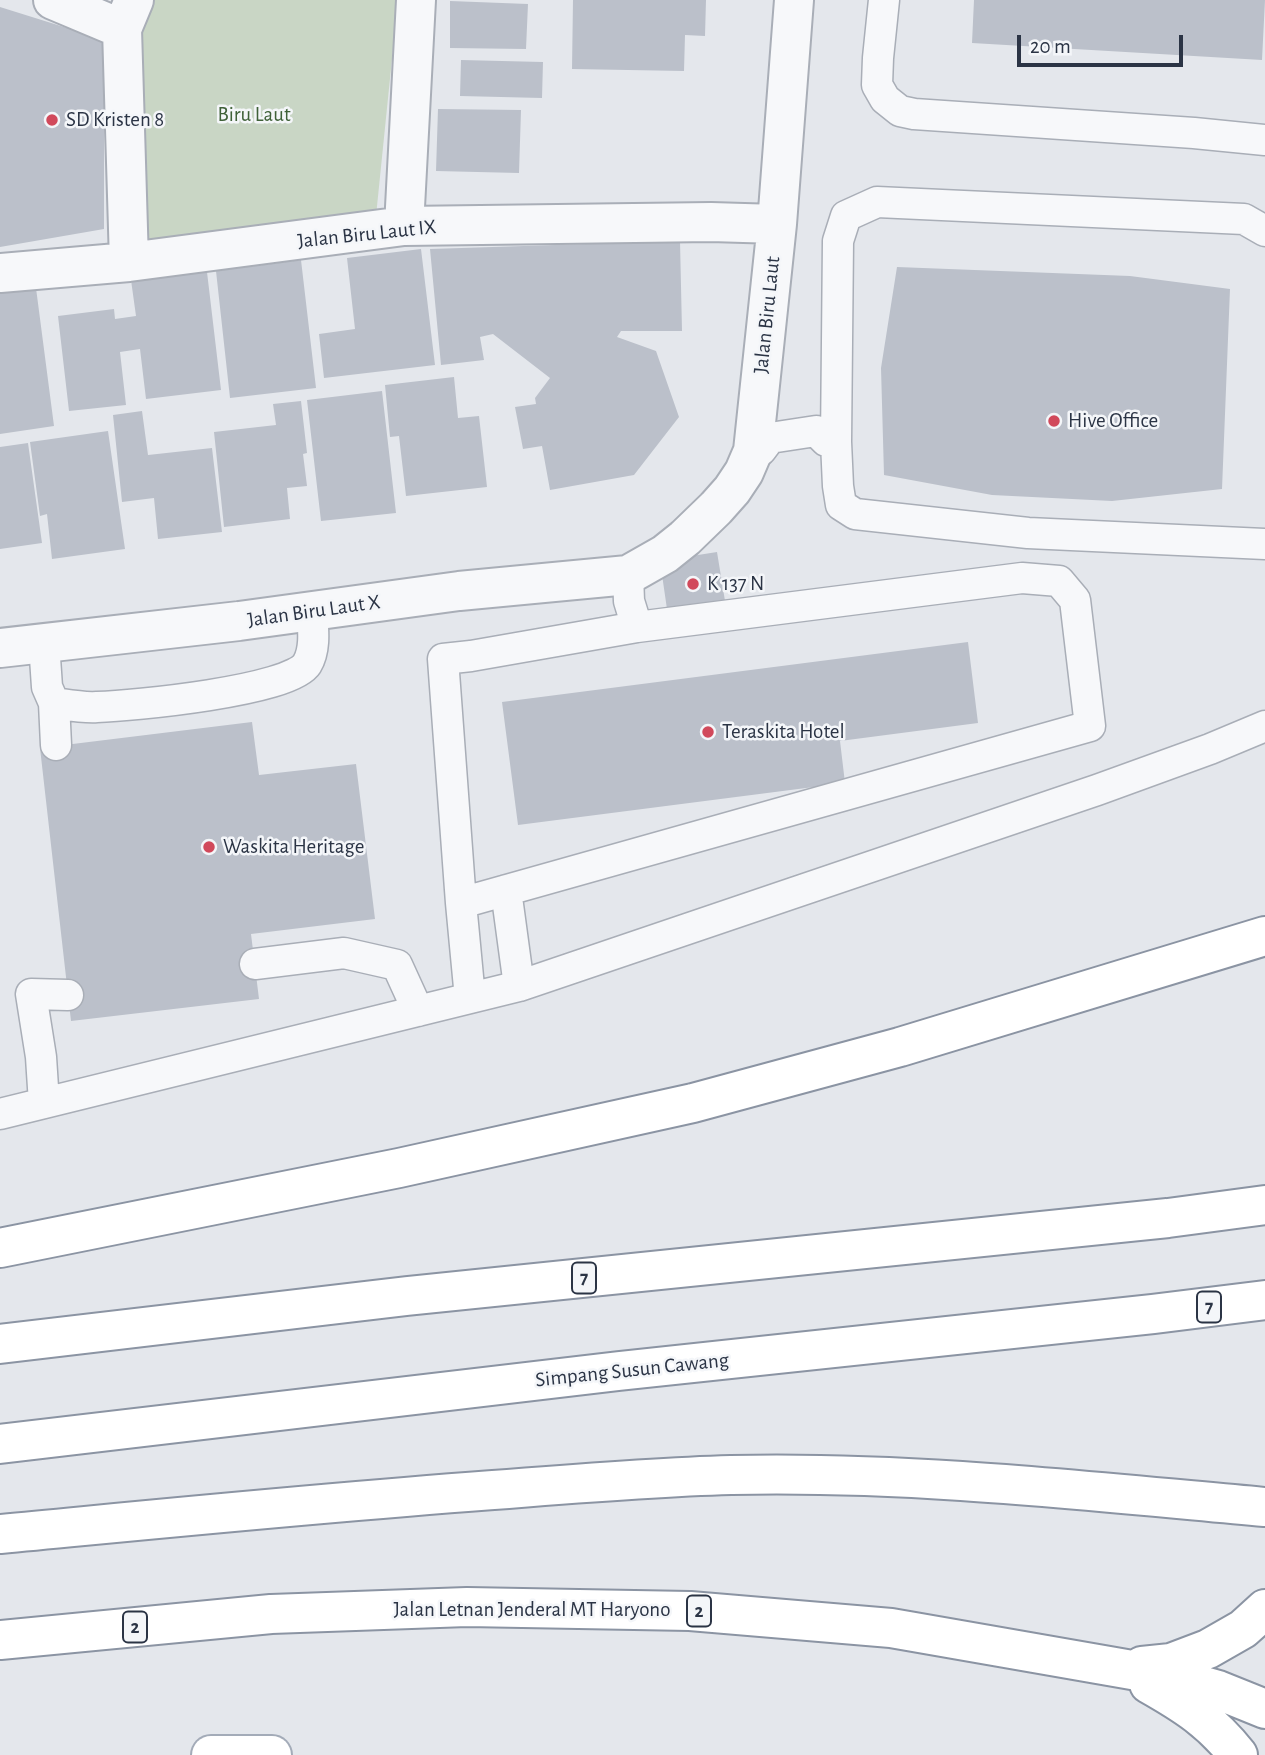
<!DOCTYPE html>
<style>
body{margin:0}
#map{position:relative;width:1265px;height:1755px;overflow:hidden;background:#e4e7ec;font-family:"Alegreya Sans",sans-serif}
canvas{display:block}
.scale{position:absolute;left:1017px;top:35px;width:166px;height:32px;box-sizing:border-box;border:4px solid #2b3445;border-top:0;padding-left:9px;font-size:21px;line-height:24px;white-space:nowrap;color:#2b3445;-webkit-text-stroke:5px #f4f6f9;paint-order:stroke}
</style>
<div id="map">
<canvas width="1265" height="1755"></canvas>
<div class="scale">20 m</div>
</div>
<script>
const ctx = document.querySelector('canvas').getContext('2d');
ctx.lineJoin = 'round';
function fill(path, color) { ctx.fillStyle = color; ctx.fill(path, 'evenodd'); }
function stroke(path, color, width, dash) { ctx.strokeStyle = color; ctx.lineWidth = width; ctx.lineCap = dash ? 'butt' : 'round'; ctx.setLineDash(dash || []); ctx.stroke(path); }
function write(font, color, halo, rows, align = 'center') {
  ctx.font = font + ' "Alegreya Sans",sans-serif'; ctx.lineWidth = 5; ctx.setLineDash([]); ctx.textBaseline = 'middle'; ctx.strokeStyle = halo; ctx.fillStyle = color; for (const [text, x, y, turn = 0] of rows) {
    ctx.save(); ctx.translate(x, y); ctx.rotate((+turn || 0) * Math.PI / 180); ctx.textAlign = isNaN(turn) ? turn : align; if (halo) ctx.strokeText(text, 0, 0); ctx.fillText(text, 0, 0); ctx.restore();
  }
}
const green = new Path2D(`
 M 149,0 L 398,0 L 376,216 L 141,242 L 138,27 Z`);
const building = new Path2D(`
 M 573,0 L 706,0 L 705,36 L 685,35 L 684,71 L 572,69 Z
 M 974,0 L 1265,0 L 1262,60 L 972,43 Z
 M 450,1 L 528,4 L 526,49 L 450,48 Z
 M 0,7 L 112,42 L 104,83 L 104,229 L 0,247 Z
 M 461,60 L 543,62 L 542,98 L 460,96 Z
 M 438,109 L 521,110 L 519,173 L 436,171 Z
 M 680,241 L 682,331 L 621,331 L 617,337 L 656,351 L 679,417 L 634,475 L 550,490 L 542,446 L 523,449 L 515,407 L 536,404 L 535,398 L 550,378 L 493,334 L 480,337 L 484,360 L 441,365 L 430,249 Z
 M 421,249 L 435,365 L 324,378 L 319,334 L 355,329 L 347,258 Z
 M 301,260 L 316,388 L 230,398 L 216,271 Z
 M 897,267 L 1130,276 L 1230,289 L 1222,489 L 1112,501 L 992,495 L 884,475 L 881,368 Z
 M 207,272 L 221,390 L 146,399 L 140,349 L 120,352 L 126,405 L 69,411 L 58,316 L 114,309 L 115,319 L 136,316 L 131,280 Z
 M 36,288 L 54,426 L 0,434 L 0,293 Z
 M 454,377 L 458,418 L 479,416 L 487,487 L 406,496 L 399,436 L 390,437 L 385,385 Z
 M 382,391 L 396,513 L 321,521 L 307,400 Z
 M 301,401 L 307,453 L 303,454 L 307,486 L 287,488 L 290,519 L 224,527 L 214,432 L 276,425 L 273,404 Z
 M 142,411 L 148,455 L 212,448 L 222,532 L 158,539 L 154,498 L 122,502 L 113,415 Z
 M 108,431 L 125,549 L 52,559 L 47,514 L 40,516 L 30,442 Z
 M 28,443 L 42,543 L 0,549 L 0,447 Z
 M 717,552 L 726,607 L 668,616 L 660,561 Z
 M 968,642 L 978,723 L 840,741 L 845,783 L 518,825 L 502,702 Z
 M 252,722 L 259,775 L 356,764 L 375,919 L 251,934 L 259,999 L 71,1021 L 40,748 Z`);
const service = new Path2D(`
 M 884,0 L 878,58 L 877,85 L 885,99 L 900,111 L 914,114 L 1194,133 L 1265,140
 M 1265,231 L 1244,219 L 877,202 L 846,216 L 838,241 L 836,442 L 838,486 L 841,505 L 855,514 L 1028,533 L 1265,544
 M 753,451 L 761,450 L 770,438 L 816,431 L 826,441
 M 628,575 L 629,601 L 637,627
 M 44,643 L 47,687 L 54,703 C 68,705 83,708 97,707 C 132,706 290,691 307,664 C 316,649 313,628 312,611
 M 54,703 L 56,745
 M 506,890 L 519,986
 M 461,903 L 1090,726 L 1075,600 L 1059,581 L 1022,578 L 637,627 L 471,656 L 443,659 L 461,903 L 470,998
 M 255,964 L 344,953 L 397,965 L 418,1011
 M 44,1103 L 41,1057 L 31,994 L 68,995
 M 0,1114 L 519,986 L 1097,790 L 1210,749 L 1265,726`);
const minor = new Path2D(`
 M 53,0 L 122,29
 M 404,226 L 416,0
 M 129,262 L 122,29 L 134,0
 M 0,273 L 129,262 L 404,226 L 711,222 L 777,224
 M 0,648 L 239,621 L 459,591 L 628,575 L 665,554 L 685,538 L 716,508 L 732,490 L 744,472 L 753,451 L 777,224 L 794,0`);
const primary = new Path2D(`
 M 211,1755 L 272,1755`);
const trunk = new Path2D(`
 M 0,1640 L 271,1614 L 467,1607 L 690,1611 L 891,1628 L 1172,1677 L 1218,1690 L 1265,1709
 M 1142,1666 L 1171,1663 L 1208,1649 L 1243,1629 L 1265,1609
 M 1149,1684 C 1186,1705 1211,1721 1238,1755`);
const motorway = new Path2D(`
 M 0,1248 L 399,1168 L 693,1103 L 900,1047 L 1265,936
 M 0,1344 L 407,1296 L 1168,1218 L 1265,1205
 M 0,1444 L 619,1371 L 1153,1314 L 1265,1300
 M 0,1534 C 169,1518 338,1501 508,1489 C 582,1483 656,1477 731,1475 C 909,1471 1088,1491 1265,1507`);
const markers = [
 [52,120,7,"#d1495b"],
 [1054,421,7,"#d1495b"],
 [693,584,7,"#d1495b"],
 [708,732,7,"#d1495b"],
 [209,847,7,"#d1495b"]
];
const shields = [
 [584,1278,24],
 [1209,1307,24],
 [699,1611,24],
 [135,1627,24]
];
const shieldNames = [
 ["7",584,1278],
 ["7",1209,1307],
 ["2",699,1611],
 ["2",135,1627]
];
const parkNames = [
 ["Biru Laut",254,115]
];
const poiNames = [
 ["SD Kristen 8",66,120],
 ["Hive Office",1068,421],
 ["K 137 N",707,584],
 ["Teraskita Hotel",722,732],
 ["Waskita Heritage",223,847]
];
const streetNames = [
 ["Jalan Biru Laut IX",367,234,-6],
 ["Jalan Biru Laut",767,315,-84],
 ["Jalan Biru Laut X",314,611,-8],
 ["Simpang Susun Cawang",632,1370,-6],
 ["Jalan Letnan Jenderal MT Haryono",532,1610]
];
fill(green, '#c9d6c5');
fill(building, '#bbc0ca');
stroke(service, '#a9aeb7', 33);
stroke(minor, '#a9aeb7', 42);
stroke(primary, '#a3abb8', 42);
stroke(trunk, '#8b94a3', 42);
stroke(motorway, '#8b94a3', 42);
stroke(service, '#f7f8fa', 30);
stroke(minor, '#f7f8fa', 38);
stroke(primary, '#fff', 38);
stroke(trunk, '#fff', 38);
stroke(motorway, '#fff', 38);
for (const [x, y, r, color] of markers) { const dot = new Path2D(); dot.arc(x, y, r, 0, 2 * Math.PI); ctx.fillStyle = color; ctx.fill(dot); stroke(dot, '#f4f6f9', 2.5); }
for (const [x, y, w] of shields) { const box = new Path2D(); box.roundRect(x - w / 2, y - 15.5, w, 31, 5); ctx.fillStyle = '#f4f6f9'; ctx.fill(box); stroke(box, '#2b3445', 2); }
write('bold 19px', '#2b3445', null, shieldNames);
write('21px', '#3f6138', '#f4f6f9', parkNames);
write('21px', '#2b3445', '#f4f6f9', poiNames, 'left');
write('21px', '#2b3445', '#f4f6f9', streetNames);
</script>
